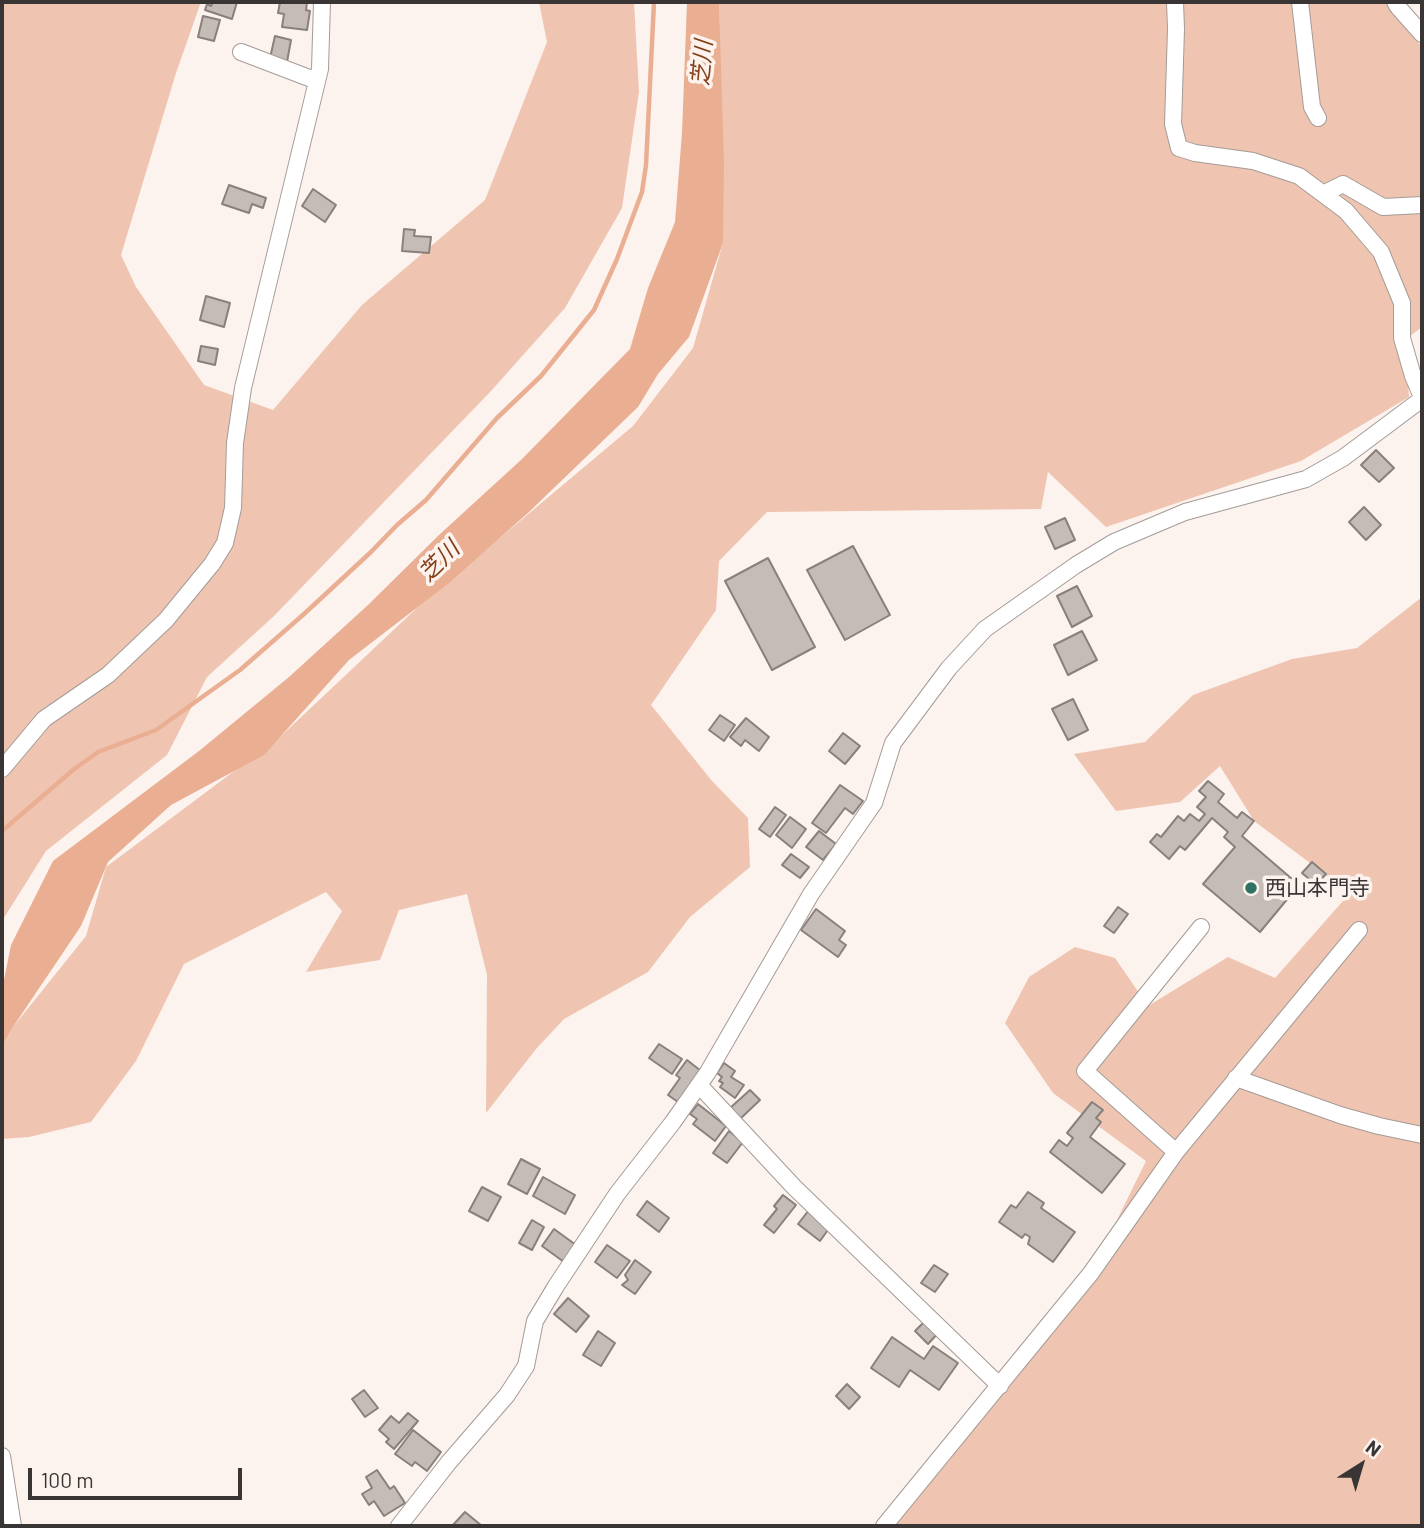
<!DOCTYPE html>
<meta charset="utf-8">
<style>
body{margin:0}
#map{position:relative;width:1424px;height:1528px;overflow:hidden;background:#fcf2ee;font-family:Barlow,sans-serif}
canvas{display:block}
.frame{position:absolute;inset:0;border:4px solid #393534;pointer-events:none}
.north{position:absolute;left:1326px;top:1430px;width:70px;height:70px;-webkit-text-stroke:5px #fcf2ee;paint-order:stroke;rotate:37deg;font-size:19px;font-weight:700;line-height:28px;text-align:center;color:#393534}
.north::after{content:'';display:block;margin:auto;width:24px;height:32px;background:#393534;clip-path:polygon(50% 0,100% 100%,50% 72%,0 100%)}
.scale{position:absolute;left:28px;top:1468px;width:214px;height:32px;box-sizing:border-box;border:4px solid #393534;border-top:0;padding-left:9px;font-size:21px;line-height:24px;white-space:nowrap;color:#393534;-webkit-text-stroke:5px #fcf2ee;paint-order:stroke}
</style>
<div id="map">
<canvas width="1424" height="1528"></canvas>
<div class="frame"></div>
<div class="north">N</div>
<div class="scale">100 m</div>
</div>
<script>
const ctx = document.querySelector('canvas').getContext('2d');
ctx.lineJoin = 'round';
function fill(path, color) { ctx.fillStyle = color; ctx.fill(path, 'evenodd'); }
function stroke(path, color, width, dash) { ctx.strokeStyle = color; ctx.lineWidth = width; ctx.lineCap = dash ? 'butt' : 'round'; ctx.setLineDash(dash || []); ctx.stroke(path); }
function write(font, color, halo, rows, align = 'center') {
  ctx.font = font + ' Barlow,"Noto Sans JP",sans-serif'; ctx.lineWidth = 7; ctx.setLineDash([]); ctx.textBaseline = 'middle'; ctx.strokeStyle = halo; ctx.fillStyle = color; for (const [text, x, y, turn = 0] of rows) {
    ctx.save(); ctx.translate(x, y); ctx.rotate((+turn || 0) * Math.PI / 180); ctx.textAlign = isNaN(turn) ? turn : align; if (halo) ctx.strokeText(text, 0, 0); ctx.fillText(text, 0, 0); ctx.restore();
  }
}
const green = new Path2D(`
 M 2,2 L 201,2 L 176,73 L 121,255 L 136,287 L 204,385 L 273,410 L 362,305 L 485,200 L 547,42 L 539,2 L 634,2 L 639,92 L 622,208 L 565,308 L 491,391 L 274,616 L 207,677 L 167,755 L 46,851 L 2,921 Z
 M 719,2 L 1389,2 L 1422,47 L 1422,327 L 1405,340 L 1409,397 L 1301,461 L 1106,527 L 1048,472 L 1041,509 L 767,512 L 719,561 L 716,610 L 651,705 L 712,781 L 748,818 L 750,867 L 690,917 L 648,972 L 564,1019 L 536,1049 L 486,1113 L 487,975 L 467,894 L 399,910 L 380,960 L 306,972 L 342,911 L 326,892 L 184,964 L 136,1061 L 91,1122 L 29,1137 L 2,1139 L 2,1046 L 13,1027 L 86,936 L 106,867 L 281,736 L 420,605 L 633,426 L 693,348 L 723,243 Z
 M 1422,597 L 1422,1526 L 884,1526 L 1091,1273 L 1146,1161 L 1053,1093 L 1005,1023 L 1029,977 L 1075,947 L 1115,958 L 1148,1006 L 1228,957 L 1275,978 L 1350,893 L 1254,821 L 1220,766 L 1180,802 L 1116,811 L 1074,754 L 1145,742 L 1193,695 L 1292,659 L 1357,648 Z`);
const water = new Path2D(`
 M 687,2 L 719,2 L 724,162 L 723,243 L 689,337 L 658,374 L 638,407 L 529,512 L 449,583 L 349,660 L 264,755 L 171,805 L 108,862 L 81,926 L 13,1027 L 2,1046 L 2,990 L 11,945 L 53,861 L 199,751 L 289,677 L 368,605 L 439,535 L 522,459 L 630,349 L 648,288 L 675,222 L 682,133 Z`);
const stream = new Path2D(`
 M 2,831 L 73,770 L 98,752 L 156,730 L 240,670 L 304,614 L 371,552 L 397,525 L 426,500 L 497,418 L 541,376 L 594,310 L 617,259 L 642,192 L 646,165 L 654,2`);
const building = new Path2D(`
 M 213,2 L 237,2 L 232,19 L 205,10 L 207,4 L 211,6 Z
 M 280,2 L 307,2 L 306,10 L 310,11 L 307,30 L 282,27 L 284,14 L 278,13 Z
 M 203,16 L 220,20 L 214,41 L 198,37 Z
 M 275,36 L 291,40 L 287,62 L 270,58 Z
 M 229,185 L 266,198 L 263,208 L 252,204 L 249,213 L 222,204 Z
 M 313,189 L 336,205 L 325,222 L 302,206 Z
 M 404,229 L 415,230 L 414,236 L 431,237 L 429,253 L 402,251 Z
 M 206,296 L 230,303 L 224,327 L 200,320 Z
 M 201,346 L 218,349 L 215,365 L 198,361 Z
 M 1376,450 L 1394,468 L 1379,482 L 1361,465 Z
 M 1364,507 L 1381,525 L 1366,540 L 1349,522 Z
 M 1065,518 L 1075,540 L 1055,549 L 1045,527 Z
 M 853,546 L 890,615 L 845,640 L 807,570 Z
 M 768,558 L 815,647 L 772,670 L 725,581 Z
 M 1077,586 L 1092,616 L 1072,627 L 1057,596 Z
 M 1082,631 L 1097,660 L 1068,675 L 1054,645 Z
 M 1073,699 L 1088,730 L 1068,740 L 1052,709 Z
 M 720,715 L 735,725 L 724,741 L 709,730 Z
 M 746,718 L 769,737 L 759,751 L 745,740 L 741,746 L 730,737 Z
 M 843,733 L 860,746 L 845,764 L 829,751 Z
 M 1208,781 L 1224,794 L 1218,802 L 1237,818 L 1242,812 L 1254,821 L 1242,836 L 1299,885 L 1260,932 L 1203,884 L 1235,847 L 1224,837 L 1228,832 L 1212,818 L 1185,850 L 1180,846 L 1169,859 L 1150,842 L 1157,834 L 1161,837 L 1178,816 L 1184,821 L 1190,814 L 1199,821 L 1205,814 L 1197,807 L 1206,797 L 1199,791 Z
 M 840,785 L 863,801 L 853,814 L 845,808 L 826,833 L 812,823 Z
 M 775,807 L 786,815 L 770,837 L 759,829 Z
 M 790,817 L 806,829 L 792,848 L 776,835 Z
 M 819,831 L 836,844 L 823,860 L 806,847 Z
 M 791,854 L 809,867 L 800,878 L 782,865 Z
 M 1312,862 L 1326,874 L 1316,885 L 1302,873 Z
 M 1118,907 L 1128,914 L 1114,933 L 1104,926 Z
 M 816,909 L 845,931 L 839,940 L 846,945 L 838,957 L 801,930 Z
 M 659,1044 L 682,1059 L 672,1074 L 649,1058 Z
 M 687,1060 L 701,1071 L 678,1102 L 668,1095 L 680,1078 L 676,1075 Z
 M 724,1063 L 735,1071 L 731,1077 L 744,1085 L 735,1098 L 720,1087 L 723,1083 L 719,1081 L 722,1077 L 717,1073 Z
 M 750,1090 L 760,1100 L 740,1119 L 730,1108 Z
 M 1092,1102 L 1103,1110 L 1096,1118 L 1101,1122 L 1090,1137 L 1125,1164 L 1102,1193 L 1050,1152 L 1059,1140 L 1067,1146 L 1073,1138 L 1067,1133 Z
 M 698,1104 L 726,1126 L 715,1141 L 693,1124 L 697,1119 L 690,1114 Z
 M 729,1131 L 743,1142 L 727,1163 L 713,1153 Z
 M 521,1159 L 540,1169 L 527,1194 L 508,1184 Z
 M 543,1177 L 575,1195 L 565,1214 L 533,1196 Z
 M 482,1187 L 501,1197 L 488,1221 L 469,1211 Z
 M 1028,1192 L 1044,1203 L 1041,1208 L 1075,1232 L 1053,1262 L 1028,1244 L 1030,1237 L 1025,1234 L 1022,1238 L 999,1222 L 1011,1205 L 1016,1208 Z
 M 783,1195 L 796,1205 L 774,1233 L 764,1225 L 777,1209 L 774,1206 Z
 M 647,1201 L 669,1218 L 659,1232 L 637,1215 Z
 M 809,1210 L 830,1227 L 820,1241 L 798,1224 Z
 M 532,1220 L 544,1227 L 532,1250 L 519,1243 Z
 M 554,1229 L 576,1245 L 564,1262 L 542,1246 Z
 M 607,1245 L 630,1261 L 617,1278 L 595,1262 Z
 M 635,1260 L 651,1272 L 635,1294 L 622,1285 L 628,1280 L 625,1275 Z
 M 934,1265 L 948,1274 L 935,1292 L 921,1283 Z
 M 568,1298 L 589,1316 L 576,1332 L 554,1314 Z
 M 926,1320 L 939,1332 L 928,1344 L 915,1331 Z
 M 598,1331 L 615,1343 L 601,1366 L 583,1355 Z
 M 892,1337 L 924,1359 L 933,1346 L 958,1363 L 939,1390 L 910,1370 L 899,1387 L 871,1368 Z
 M 847,1384 L 860,1397 L 849,1409 L 836,1396 Z
 M 364,1390 L 378,1408 L 365,1417 L 352,1399 Z
 M 408,1413 L 418,1421 L 394,1449 L 386,1442 L 389,1439 L 379,1430 L 391,1416 L 399,1423 Z
 M 413,1430 L 441,1452 L 427,1471 L 415,1462 L 412,1466 L 395,1454 Z
 M 377,1470 L 390,1489 L 394,1486 L 405,1503 L 384,1516 L 374,1501 L 369,1505 L 362,1494 L 372,1488 L 366,1477 Z
 M 465,1512 L 482,1526 L 452,1526 Z`);
const minor = new Path2D(`
 M 1175,2 L 1176,29 L 1173,124 L 1179,148 L 1195,153 L 1253,161 L 1299,176 L 1346,211 L 1381,252 L 1402,303 L 1402,338 L 1413,376 L 1422,397
 M 1300,2 L 1312,107 L 1318,118
 M 1395,2 L 1398,7 L 1422,34
 M 241,52 L 317,81
 M 1323,194 L 1343,184 L 1383,207 L 1422,205
 M 2,769 L 44,719 L 108,675 L 166,620 L 212,564 L 225,543 L 233,508 L 235,443 L 243,388 L 320,69 L 322,2
 M 1236,1078 L 1340,1115 L 1379,1126 L 1422,1135
 M 699,1085 L 794,1187 L 1000,1386
 M 1176,1152 L 1085,1071 L 1201,927
 M 2,1456 L 13,1526
 M 399,1526 L 449,1462 L 507,1395 L 526,1366 L 535,1321 L 556,1286 L 617,1194 L 673,1122 L 708,1072 L 811,894 L 874,803 L 893,743 L 949,668 L 985,629 L 1076,565 L 1114,542 L 1185,512 L 1306,479 L 1343,458 L 1422,399
 M 884,1526 L 1091,1273 L 1176,1152 L 1359,930`);
const markers = [
 [1251,888,7,"#2e7265"]
];
const poiNames = [
 ["西山本門寺",1265,888]
];
const waterNames = [
 ["芝川",702,63,-85],
 ["芝川",439,561,-45]
];
fill(green, '#efc5b1');
fill(water, '#eaaf92');
stroke(stream, '#eaaf92', 4.5);
fill(building, '#c5bcb8');
stroke(building, '#89807c', 2);
stroke(minor, '#a49b97', 18);
stroke(minor, '#fff', 16);
for (const [x, y, r, color] of markers) { const dot = new Path2D(); dot.arc(x, y, r, 0, 2 * Math.PI); ctx.fillStyle = color; ctx.fill(dot); stroke(dot, '#fcf2ee', 2.5); }
write('21px', '#393534', '#fcf2ee', poiNames, 'left');
write('italic 23px', '#853f16', '#fcf2ee', waterNames);
</script>
